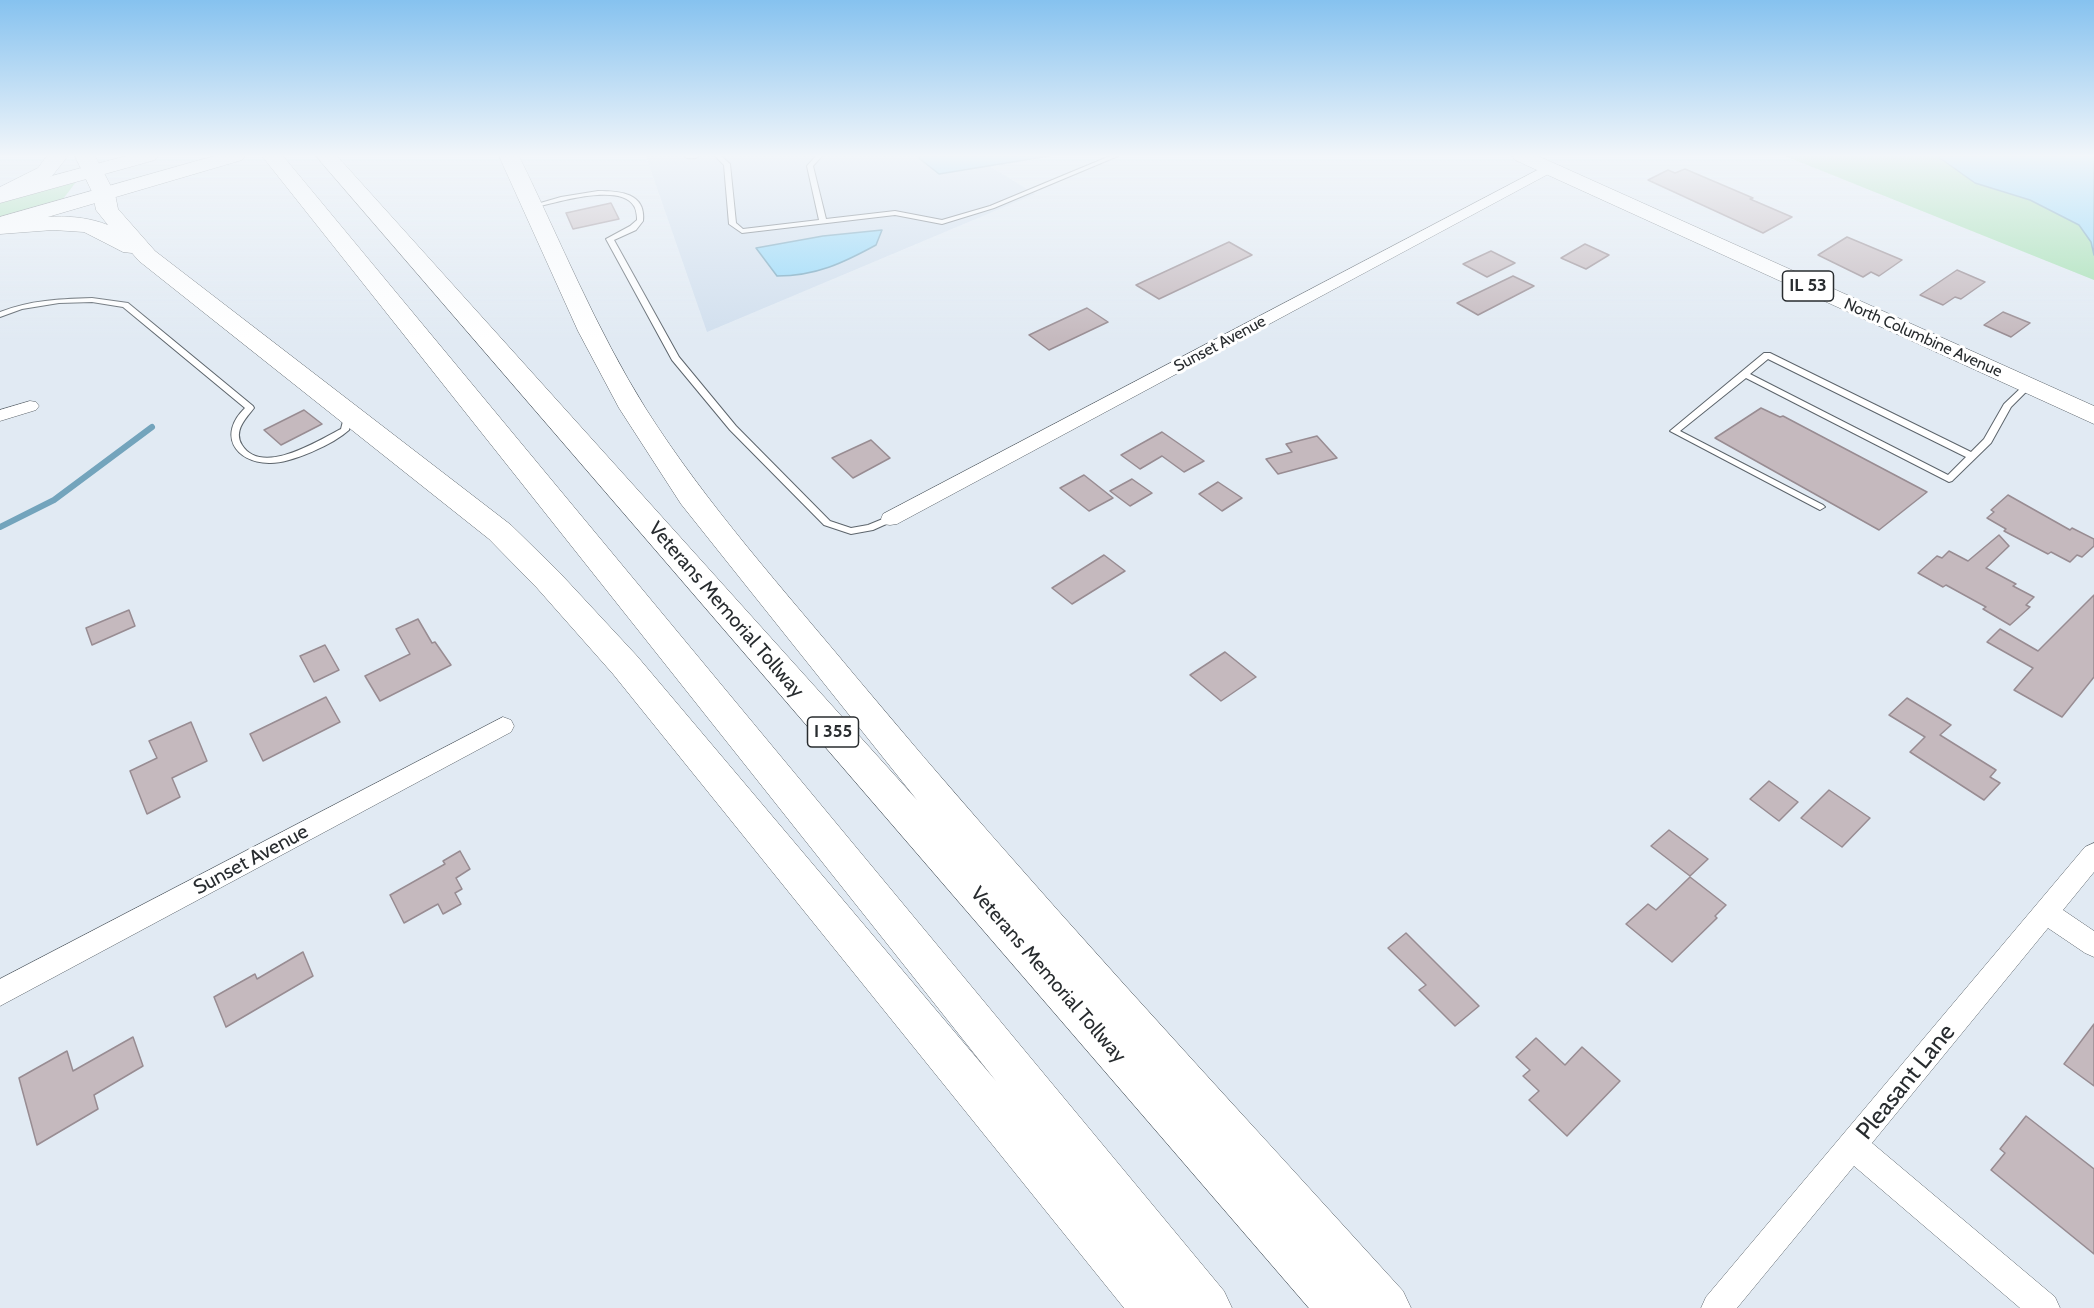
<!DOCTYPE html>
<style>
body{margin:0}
canvas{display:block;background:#e1eaf3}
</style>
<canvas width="2094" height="1308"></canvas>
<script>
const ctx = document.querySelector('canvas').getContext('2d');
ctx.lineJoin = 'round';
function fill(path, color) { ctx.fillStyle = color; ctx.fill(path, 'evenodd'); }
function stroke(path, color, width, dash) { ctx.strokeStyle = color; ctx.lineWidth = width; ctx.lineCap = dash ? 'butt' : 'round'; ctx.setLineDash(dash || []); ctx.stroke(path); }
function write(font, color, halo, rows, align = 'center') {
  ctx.font = font + ' Cabin,sans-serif'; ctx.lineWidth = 6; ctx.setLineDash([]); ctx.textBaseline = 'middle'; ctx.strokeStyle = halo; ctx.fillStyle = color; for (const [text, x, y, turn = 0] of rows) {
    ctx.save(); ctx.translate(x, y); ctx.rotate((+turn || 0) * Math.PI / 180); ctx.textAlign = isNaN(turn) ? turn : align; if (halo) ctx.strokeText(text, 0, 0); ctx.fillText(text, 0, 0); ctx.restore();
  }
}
const built = new Path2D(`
 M 646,156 L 973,156 L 1035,194 L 707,332 Z`);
const green = new Path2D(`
 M 1785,156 L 2094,156 L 2094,280 Z
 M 76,182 L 63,199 L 0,217 L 0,203 Z`);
const water = new Path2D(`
 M 918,156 L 1049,156 L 939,174 L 920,159 Z
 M 1937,156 L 2094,156 L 2094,255 L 2091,242 L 2079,225 L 2030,200 L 1975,183 Z
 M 882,230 L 876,245 C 843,263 816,276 777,276 L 756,248 L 823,236 Z`);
const stream = new Path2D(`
 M 0,527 L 54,500 L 152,427`);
const building = new Path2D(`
 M 1685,169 L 1753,198 L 1750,199 L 1792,217 L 1763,233 L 1648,180 L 1668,170 L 1675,173 Z
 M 611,203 L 619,219 L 573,229 L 566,213 Z
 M 1847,237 L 1902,260 L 1879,276 L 1871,272 L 1863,277 L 1818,255 Z
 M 1229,242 L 1252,255 L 1159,299 L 1136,285 Z
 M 1585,244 L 1609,255 L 1586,269 L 1561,258 Z
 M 1491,251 L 1515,263 L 1487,277 L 1463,264 Z
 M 1957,270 L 1985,282 L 1961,299 L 1955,297 L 1943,305 L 1920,295 Z
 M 1513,276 L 1534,286 L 1478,315 L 1457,303 Z
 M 1087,308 L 1108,322 L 1049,350 L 1029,335 Z
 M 2003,312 L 2030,323 L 2011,337 L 1984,325 Z
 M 1761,408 L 1780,417 L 1783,416 L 1927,492 L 1879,530 L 1715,438 Z
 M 304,410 L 322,424 L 281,445 L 264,430 Z
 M 1162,432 L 1204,461 L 1184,472 L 1162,456 L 1140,469 L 1121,455 Z
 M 1317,436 L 1337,458 L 1278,474 L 1266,459 L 1292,452 L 1286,444 Z
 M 871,440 L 890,458 L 853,478 L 832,458 Z
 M 1084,475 L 1113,498 L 1089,511 L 1060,488 Z
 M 1132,479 L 1152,493 L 1130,506 L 1110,491 Z
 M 1218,482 L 1242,498 L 1222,511 L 1199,494 Z
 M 2008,495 L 2070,530 L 2072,528 L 2094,539 L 2094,546 L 2082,557 L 2077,555 L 2070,562 L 2051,552 L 2048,554 L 2004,531 L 2006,529 L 1987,518 L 1994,512 L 1991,510 Z
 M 1999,535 L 2009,546 L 1986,568 L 2016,584 L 2013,586 L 2034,597 L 2026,605 L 2030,607 L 2010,625 L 1983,609 L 1986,607 L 1946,585 L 1943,587 L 1918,573 L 1937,556 L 1942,558 L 1949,551 L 1968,561 Z
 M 1104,555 L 1125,571 L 1072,604 L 1052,588 Z
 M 2094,595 L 2094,677 L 2062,717 L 2014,690 L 2033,668 L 1987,642 L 2000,629 L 2038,651 Z
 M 129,610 L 135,626 L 92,645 L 86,628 Z
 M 418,619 L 432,643 L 435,642 L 451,665 L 380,701 L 365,676 L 410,654 L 396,629 Z
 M 325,645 L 339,670 L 314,682 L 300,656 Z
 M 1225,652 L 1256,677 L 1221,701 L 1190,675 Z
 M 326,697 L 340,722 L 263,761 L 250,734 Z
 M 1907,698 L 1951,725 L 1940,735 L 1996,770 L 1990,777 L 2000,783 L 1984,800 L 1910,752 L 1925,737 L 1889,715 Z
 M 191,722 L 207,761 L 172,778 L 180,797 L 147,814 L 130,771 L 157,758 L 149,741 Z
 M 1769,781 L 1798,802 L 1779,821 L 1750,799 Z
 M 1829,790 L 1870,818 L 1842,847 L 1801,818 Z
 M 1669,830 L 1708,859 L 1690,876 L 1651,846 Z
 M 460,851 L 470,869 L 456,878 L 462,889 L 455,893 L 461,904 L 443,914 L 438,904 L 404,923 L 390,895 L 445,864 L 443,861 Z
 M 1690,877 L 1726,905 L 1715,916 L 1717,918 L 1672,962 L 1626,924 L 1648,904 L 1656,910 Z
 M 1406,933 L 1479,1006 L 1455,1026 L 1419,990 L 1426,985 L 1388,948 Z
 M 303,952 L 313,976 L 226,1027 L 214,997 L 255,974 L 257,979 Z
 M 2094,1024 L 2094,1086 L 2064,1064 Z
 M 133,1037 L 143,1066 L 94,1095 L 98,1109 L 37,1145 L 19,1078 L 67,1051 L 73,1071 Z
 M 1536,1038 L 1565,1065 L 1582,1047 L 1620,1081 L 1567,1136 L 1529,1100 L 1539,1091 L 1523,1076 L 1530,1070 L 1516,1057 Z
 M 2026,1116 L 2094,1169 L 2094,1254 L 1991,1170 L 2005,1153 L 2000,1149 Z`);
const lane = new Path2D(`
 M 684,156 L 699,156 C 696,159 687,159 684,156 Z
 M 715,156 L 721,156 L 730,164 L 736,223 L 743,229 L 819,220 L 807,166 L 816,156 L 822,156 L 813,166 L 826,219 L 895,211 L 942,220 L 990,206 L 1110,156 L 1118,156 L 994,208 L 942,224 L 895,215 L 742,233 L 729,224 L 724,165 Z
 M 598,191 C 620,191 646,193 643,221 L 636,230 L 614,240 L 679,357 L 736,426 L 830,521 L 851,528 L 868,525 L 890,516 L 893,517 L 895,519 L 893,521 L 873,530 L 851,534 L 824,525 L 730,430 L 672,360 L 606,239 L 630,226 L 637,220 C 637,216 636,209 634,206 C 620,182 554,203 533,208 L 530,206 L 561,197 Z
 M 92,298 L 128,303 L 253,406 L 254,408 C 246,418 233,431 242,445 C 262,477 319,440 341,429 L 345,413 L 349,410 L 353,413 L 349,430 C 334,444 290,464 269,463 C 234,462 218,434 245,408 L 123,307 L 92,302 L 59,303 L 22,309 L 0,317 L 0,312 C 30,300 60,299 92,298 Z
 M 1764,353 L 1770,353 L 1971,452 L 1984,439 L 2004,404 L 2025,384 L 2031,384 L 2032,386 L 2011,407 L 1991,443 L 1952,481 L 1949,482 L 1746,378 L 1680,431 L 1823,505 L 1825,507 L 1820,510 L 1670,431 ZM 1768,359 L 1966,457 L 1948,475 L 1750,374 Z`);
const street = new Path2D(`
 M 1549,164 L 1556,168 L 1554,171 L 897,524 L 890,525 L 883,524 L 881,519 L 883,514 Z
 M 30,401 L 36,402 L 39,406 L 36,410 L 0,421 L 0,410 Z
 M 503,717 L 511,720 L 514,726 L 511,732 L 0,1006 L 0,979 Z
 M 2094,843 L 2094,872 L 2063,910 L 2094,931 L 2094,957 L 2085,953 L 2048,928 L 1872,1143 L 2055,1297 L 2060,1308 L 2020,1308 L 1854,1166 L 1737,1308 L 1701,1308 L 1706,1297 L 2085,847 Z`);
const primary = new Path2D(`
 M 126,156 L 158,156 L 155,160 L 0,203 L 0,190 Z
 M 214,156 L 245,156 L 242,160 L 0,231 L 0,217 Z
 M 1512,156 L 1538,156 L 2094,406 L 2094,424 L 1515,160 Z`);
const highway = new Path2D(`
 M 47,156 L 68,156 L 52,176 L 0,201 L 0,187 L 38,168 Z
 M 75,156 L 95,156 L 115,194 L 118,209 L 155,251 L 511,525 L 559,572 L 637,656 L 996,1081 L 262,156 L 283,156 L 1224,1291 L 1232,1308 L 1124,1308 L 613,674 L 537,588 L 489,539 L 139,261 L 132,253 L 123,252 L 84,232 L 53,230 L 0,234 L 0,220 C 37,218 73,211 108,225 L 96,210 L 93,194 Z
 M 316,156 L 337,156 L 917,800 L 681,504 L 619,408 L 578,331 L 499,156 L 519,156 C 560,240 596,329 646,409 C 707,505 784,590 857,678 C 1032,888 1219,1088 1403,1291 L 1411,1308 L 1309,1308 Z`);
const farStreetnames = [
 ["North Columbine Avenue",1923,338,24],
 ["Sunset Avenue",1220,344,-28]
];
const shields = [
 [1808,286,51],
 [833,732,51]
];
const shieldNames = [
 ["IL 53",1808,286],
 ["I 355",833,732]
];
const streetNames = [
 ["Veterans Memorial Tollway",726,610,49],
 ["Sunset Avenue",251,860,-28],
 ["Veterans Memorial Tollway",1048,975,49]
];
const nearStreetnames = [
 ["Pleasant Lane",1906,1082,-51]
];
fill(built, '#d1dfee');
fill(green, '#a4e0b2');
fill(water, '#93d8f9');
stroke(water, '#73a4bc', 1.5);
stroke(stream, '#73a4bc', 6);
fill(building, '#c5b9be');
stroke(building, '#988c92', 1.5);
stroke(lane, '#5d656c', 2);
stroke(street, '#5d656c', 1);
stroke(primary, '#5d656c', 1);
stroke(highway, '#5d656c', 1);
fill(lane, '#fff');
fill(street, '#fff');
fill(primary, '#fff');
fill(highway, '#fff');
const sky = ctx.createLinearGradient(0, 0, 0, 339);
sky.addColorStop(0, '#86c2ef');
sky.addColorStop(0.46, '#f2f6fa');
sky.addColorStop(1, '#f2f6fa00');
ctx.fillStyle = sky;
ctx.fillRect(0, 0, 2094, 339);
write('16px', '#282c2f', '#fff', farStreetnames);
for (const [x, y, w] of shields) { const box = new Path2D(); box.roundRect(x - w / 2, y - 15, w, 30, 4.5); ctx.fillStyle = '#fff'; ctx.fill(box); stroke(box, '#282c2f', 1.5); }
write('bold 18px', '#282c2f', null, shieldNames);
write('20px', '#282c2f', '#fff', streetNames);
write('24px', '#282c2f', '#fff', nearStreetnames);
</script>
